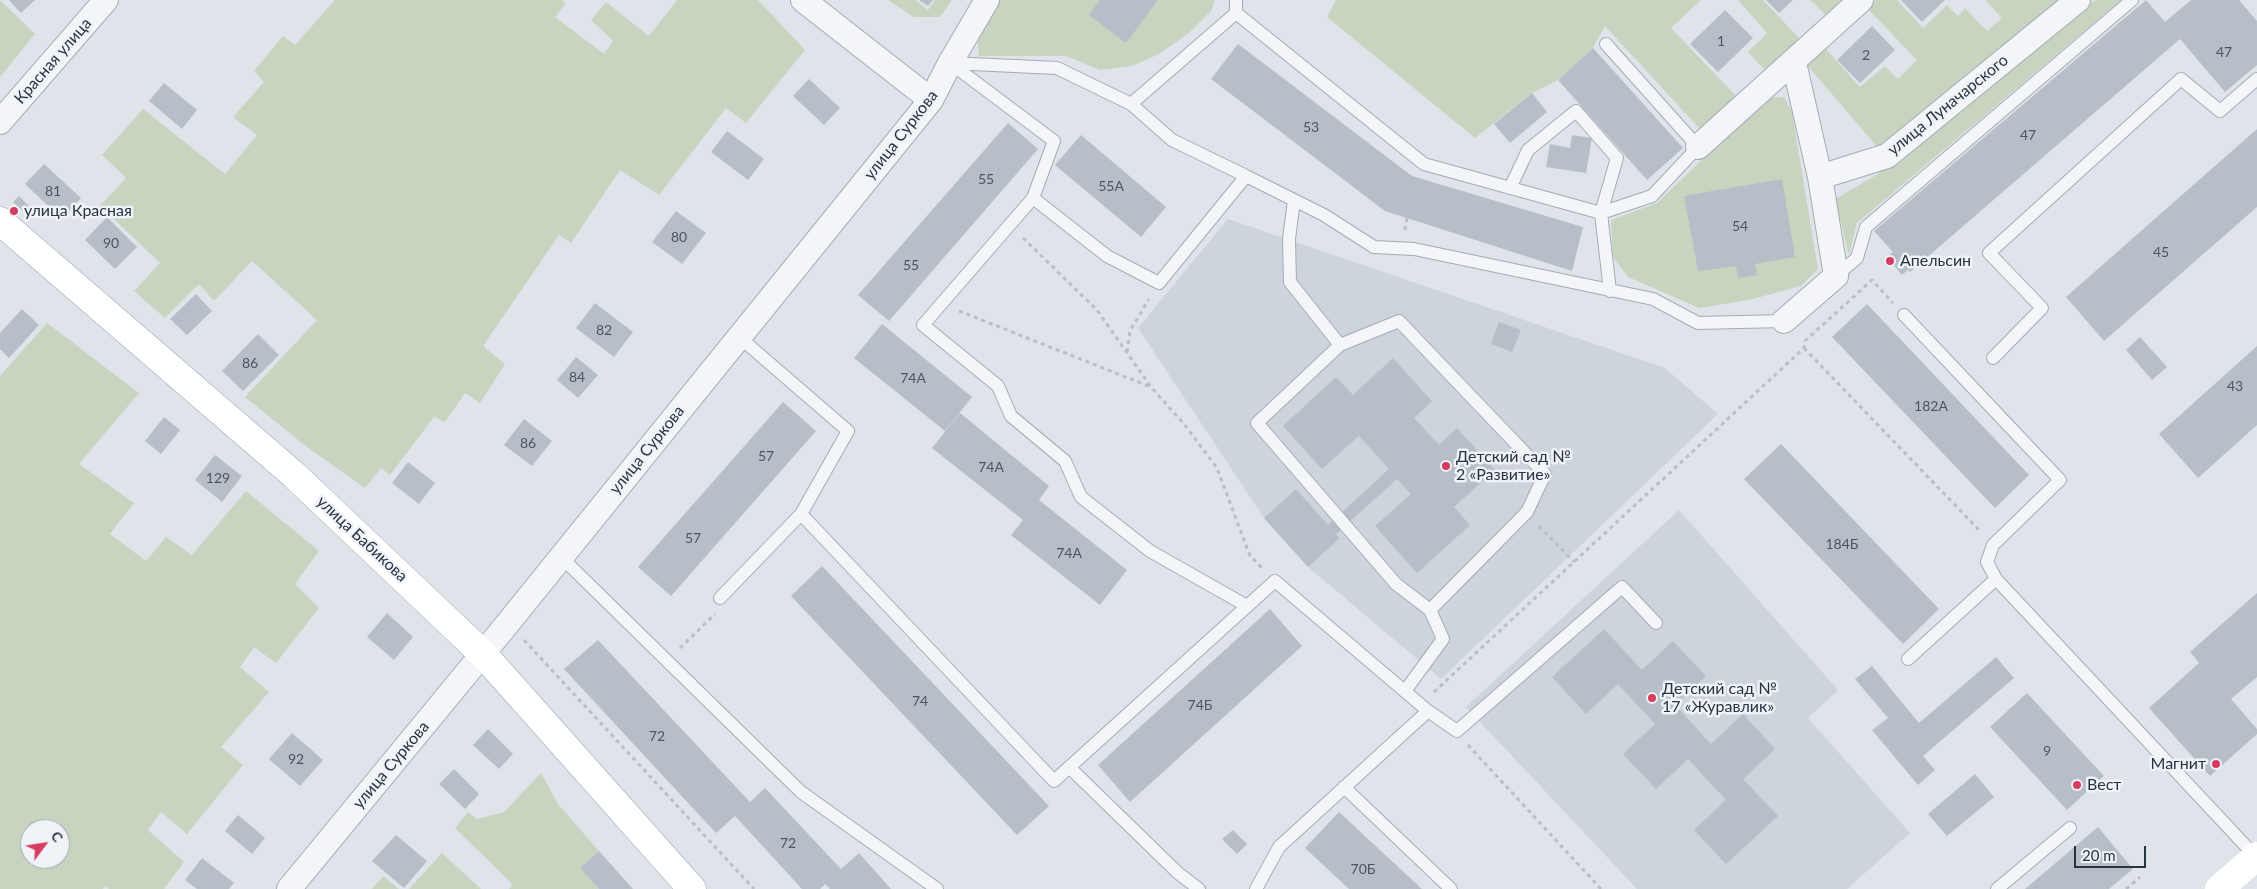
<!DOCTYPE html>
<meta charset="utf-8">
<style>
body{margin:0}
#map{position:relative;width:2257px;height:889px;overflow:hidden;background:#dfe4ea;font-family:Lato,sans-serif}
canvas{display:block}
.north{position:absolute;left:20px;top:819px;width:50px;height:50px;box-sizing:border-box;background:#eff3f7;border:1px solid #9fa6af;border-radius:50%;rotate:59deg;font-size:14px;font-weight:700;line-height:20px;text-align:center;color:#273342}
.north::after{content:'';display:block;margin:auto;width:18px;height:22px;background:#d83b60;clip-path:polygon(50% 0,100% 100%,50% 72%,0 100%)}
.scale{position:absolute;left:2074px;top:846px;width:72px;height:22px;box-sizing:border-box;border:2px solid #273342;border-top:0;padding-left:6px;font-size:15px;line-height:18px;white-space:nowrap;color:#273342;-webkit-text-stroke:4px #eff3f7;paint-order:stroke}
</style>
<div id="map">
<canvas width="2257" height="889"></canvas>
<div class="north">С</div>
<div class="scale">20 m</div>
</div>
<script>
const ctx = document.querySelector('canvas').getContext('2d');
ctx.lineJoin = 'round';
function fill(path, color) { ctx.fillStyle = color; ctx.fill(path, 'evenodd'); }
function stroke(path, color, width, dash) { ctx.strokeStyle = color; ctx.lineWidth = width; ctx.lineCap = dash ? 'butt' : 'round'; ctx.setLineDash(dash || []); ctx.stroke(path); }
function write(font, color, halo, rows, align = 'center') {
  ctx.font = font + ' Lato,sans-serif'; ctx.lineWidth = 5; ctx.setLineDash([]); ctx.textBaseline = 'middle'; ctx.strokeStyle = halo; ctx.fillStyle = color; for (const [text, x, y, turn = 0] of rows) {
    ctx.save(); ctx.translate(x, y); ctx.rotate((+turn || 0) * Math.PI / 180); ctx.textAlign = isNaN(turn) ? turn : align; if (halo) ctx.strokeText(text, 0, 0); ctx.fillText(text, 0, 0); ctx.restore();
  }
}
const built = new Path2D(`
 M 1228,219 L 1665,368 L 1718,414 L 1441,679 L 1308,567 L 1264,518 L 1138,328 Z
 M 1679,510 L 1838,690 L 1808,718 L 1910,833 L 1847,889 L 1637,889 L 1466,707 Z`);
const green = new Path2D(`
 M 0,0 L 35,34 L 0,77 Z
 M 335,0 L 562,0 L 566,3 L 555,17 L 604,54 L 613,41 L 591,20 L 606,2 L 649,36 L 677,0 L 758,0 L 805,50 L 746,123 L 726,108 L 659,195 L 620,170 L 571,243 L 559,235 L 483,346 L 505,364 L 480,403 L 465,393 L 445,422 L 434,417 L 390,475 L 381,468 L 365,488 L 308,448 L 245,397 L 317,320 L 252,261 L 214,301 L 199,284 L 165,318 L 134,291 L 160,263 L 100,206 L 126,178 L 102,155 L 143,109 L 225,174 L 257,135 L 233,117 L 264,82 L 254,71 L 283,36 L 295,45 Z
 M 888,0 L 915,0 L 928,10 L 935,0 L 952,0 L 940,17 L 914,17 Z
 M 999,0 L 1215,0 L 1211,11 L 1190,32 L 1159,54 L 1132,66 L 1100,70 L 1066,56 L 979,56 L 977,34 Z
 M 1336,0 L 1701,0 L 1671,28 L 1736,96 L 1701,130 L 1605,26 L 1593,48 L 1558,80 L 1532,93 L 1475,138 L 1327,17 Z
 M 1738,0 L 1763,0 L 1801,40 L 1765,70 L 1748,52 L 1767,33 Z
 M 1810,0 L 1843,0 L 1827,16 Z
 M 1876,0 L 1897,0 L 1923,28 L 1947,5 L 1958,16 L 1965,8 L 1987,31 L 2002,18 L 1985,0 L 2060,0 L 1879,149 L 1807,65 L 1824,47 L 1860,87 L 1885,66 L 1898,79 L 1917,60 L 1867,8 Z
 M 2096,0 L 2121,0 L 1857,223 L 1849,255 L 1835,199 L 1878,174 L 2087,5 Z
 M 1784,97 L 1792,112 L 1818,269 L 1801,286 L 1749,300 L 1699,308 L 1628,277 L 1613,257 L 1611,220 L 1657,203 L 1766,98 Z
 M 47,323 L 139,393 L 79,464 L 134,503 L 110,534 L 146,561 L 166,537 L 192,555 L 246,491 L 319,551 L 295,584 L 319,608 L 276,663 L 254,647 L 240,667 L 269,692 L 221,747 L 243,765 L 187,834 L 161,812 L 148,830 L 184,862 L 164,889 L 109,889 L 105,886 L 103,889 L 0,889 L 0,376 ZM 30,829 L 60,829 L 60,859 L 30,859 Z
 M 541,773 L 558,804 L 599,851 L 580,868 L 599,889 L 509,889 L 512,884 L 455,828 L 468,812 L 477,819 L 504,812 Z
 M 442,853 L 481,889 L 409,889 Z
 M 383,876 L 399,889 L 372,889 Z`);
const building = new Path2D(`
 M 9,0 L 35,0 L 21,13 Z
 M 919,0 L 933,0 L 928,6 Z
 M 1100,0 L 1158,0 L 1126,43 L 1089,15 Z
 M 1766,0 L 1793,0 L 1779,13 Z
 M 1901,0 L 1945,0 L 1922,22 Z
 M 2146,0 L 2165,22 L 2191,0 L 2239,0 L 2257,21 L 2257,65 L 2225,92 L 2180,39 L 1910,272 L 1908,270 L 1902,275 L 1887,257 L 1893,252 L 1874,231 Z
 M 1725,10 L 1753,38 L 1718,72 L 1690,44 Z
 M 1872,26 L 1895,50 L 1860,83 L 1837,60 Z
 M 1238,44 L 1412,176 L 1583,227 L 1572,271 L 1385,211 L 1211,79 Z
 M 1593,48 L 1683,148 L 1647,180 L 1558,80 Z
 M 809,79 L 840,108 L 824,125 L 793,96 Z
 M 164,83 L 197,110 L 182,129 L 149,101 Z
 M 1532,93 L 1547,112 L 1510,143 L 1494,124 Z
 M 1008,123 L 1038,149 L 889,321 L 858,295 Z
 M 2257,129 L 2257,207 L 2104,341 L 2066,297 Z
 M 727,131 L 764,159 L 748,180 L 711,152 Z
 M 1081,135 L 1166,207 L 1141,237 L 1055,165 Z
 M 1572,135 L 1592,138 L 1586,173 L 1546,167 L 1550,144 L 1570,148 Z
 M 44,164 L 81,198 L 62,219 L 25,184 Z
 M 1782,179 L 1795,257 L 1755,264 L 1757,275 L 1738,278 L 1736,266 L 1698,271 L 1684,196 Z
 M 19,196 L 29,206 L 24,212 L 13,202 Z
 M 676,211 L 706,233 L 682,264 L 652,242 Z
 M 107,217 L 137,247 L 115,269 L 85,240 Z
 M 196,294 L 212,311 L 187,335 L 170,319 Z
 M 595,303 L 633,332 L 614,357 L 576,328 Z
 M 1867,304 L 2029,475 L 1995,508 L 1832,337 Z
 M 22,309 L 39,325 L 9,358 L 0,349 L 0,333 Z
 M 1499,322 L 1521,330 L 1512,352 L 1491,344 Z
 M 882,324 L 972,397 L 945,431 L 854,358 Z
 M 258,334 L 279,355 L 243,391 L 222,371 Z
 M 2140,337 L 2167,367 L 2152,380 L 2126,350 Z
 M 2257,346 L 2257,425 L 2198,478 L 2159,434 Z
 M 576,357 L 598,375 L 578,398 L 557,380 Z
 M 1393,358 L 1432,401 L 1414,418 L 1439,445 L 1457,428 L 1495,470 L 1454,507 L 1470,525 L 1417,573 L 1375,526 L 1411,494 L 1397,479 L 1336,534 L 1340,538 L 1308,567 L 1264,518 L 1296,489 L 1328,525 L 1389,469 L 1359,436 L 1322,469 L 1283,426 L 1336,377 L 1353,395 Z
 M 783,402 L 816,431 L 671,596 L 638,567 Z
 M 960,413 L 1049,486 L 1039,500 L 1127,570 L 1100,605 L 1011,535 L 1023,520 L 932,448 Z
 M 164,417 L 180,430 L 161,454 L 145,441 Z
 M 524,419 L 552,441 L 532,466 L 504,445 Z
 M 1781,444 L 1939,609 L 1903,644 L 1744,479 Z
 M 215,455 L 242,476 L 222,502 L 195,480 Z
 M 408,462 L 435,483 L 419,504 L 392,483 Z
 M 822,566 L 1049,806 L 1017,835 L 791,596 Z
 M 2257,593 L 2257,677 L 2231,699 L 2257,729 L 2257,734 L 2210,776 L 2149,708 L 2199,663 L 2190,652 Z
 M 1270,609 L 1302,646 L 1130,802 L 1098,765 Z
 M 387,613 L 413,637 L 394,660 L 367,637 Z
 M 1604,629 L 1642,670 L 1673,641 L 1706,676 L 1675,705 L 1711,744 L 1743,714 L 1775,749 L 1743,779 L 1778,816 L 1726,864 L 1694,830 L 1726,800 L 1688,759 L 1656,789 L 1623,754 L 1655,724 L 1618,684 L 1586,714 L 1552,677 Z
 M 598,640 L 750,802 L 765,788 L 841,869 L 859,853 L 891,889 L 830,889 L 825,884 L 820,889 L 802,889 L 735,816 L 716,833 L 564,669 Z
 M 1996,657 L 2014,678 L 1923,756 L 1935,770 L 1918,785 L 1872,730 L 1888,718 L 1855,679 L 1872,666 L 1919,723 Z
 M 2027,693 L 2104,776 L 2067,810 L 1990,727 Z
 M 488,729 L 513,754 L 499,769 L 473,745 Z
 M 292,733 L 323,760 L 300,786 L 269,759 Z
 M 454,769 L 479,794 L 465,809 L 439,784 Z
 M 1975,774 L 1994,797 L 1947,836 L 1928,814 Z
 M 1339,812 L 1422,889 L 1349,889 L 1305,848 Z
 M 238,815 L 265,838 L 252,854 L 225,831 Z
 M 2098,827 L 2133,869 L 2109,889 L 2025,889 Z
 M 1233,830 L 1247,844 L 1237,854 L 1222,839 Z
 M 396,835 L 427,861 L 404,888 L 372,861 Z
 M 599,851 L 633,889 L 599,889 L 580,868 Z
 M 202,858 L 234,883 L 229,889 L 197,889 L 185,880 Z`);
const path = new Path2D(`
 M 1405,230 L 1407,218
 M 1023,238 L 1097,310 L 1151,387 L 1184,424 L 1217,468 L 1250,556 L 1262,568
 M 959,311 L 1151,387
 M 1804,348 L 1980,531
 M 1127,352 L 1130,331 L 1149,299
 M 1539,526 L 1574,562
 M 524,640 L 754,889
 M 680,648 L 715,614
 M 1434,692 L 1804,348 L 1805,341 L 1872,280 L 1893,303
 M 1468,745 L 1601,889
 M 2126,889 L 2140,877`);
const lane = new Path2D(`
 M 1236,13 L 1424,164 L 1601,213 L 1610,291
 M 950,63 L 1054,141 L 1033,198 L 923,325 L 998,386 L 1011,416 L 1065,461 L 1081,497 L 1150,551 L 1247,606
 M 950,63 L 1057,68 L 1131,104 L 1172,140 L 1246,176
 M 1131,104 L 1236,13 L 1236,0
 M 1510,188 L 1528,150 L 1576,111 L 1617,158 L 1601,213
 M 1033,198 L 1107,256 L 1159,283 L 1246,176 L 1324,215 L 1374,247 L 1414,249 L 1653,299 L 1698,323 L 1784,321
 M 1294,200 L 1289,239 L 1290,282 L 1340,345
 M 1601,213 L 1652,196 L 1698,147 L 1606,44
 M 1836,276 L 1857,258 L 1866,227 L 2132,0
 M 1904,315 L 2060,480 L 1993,545 L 1987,562 L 1996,579
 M 738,336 L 848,431 L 801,514 L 1054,781 L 1275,581 L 1428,711 L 1279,847 L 1256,889
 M 1993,358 L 2042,308 L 1989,253 L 2181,79 L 2220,111 L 2257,79
 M 561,557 L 801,792 L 937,889
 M 720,598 L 801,514
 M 1908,659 L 1996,579 L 2256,857
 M 1405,691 L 1443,639 L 1430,610 L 1527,512 L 1545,474 L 1399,321 L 1340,345 L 1257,423 L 1396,584 L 1430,610
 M 1428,711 L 1457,731 L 1622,587 L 1656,623
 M 1069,767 L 1178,873 L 1199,889
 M 1344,787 L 1451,889
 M 1997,889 L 2070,828`);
const street = new Path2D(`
 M 803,0 L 931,100
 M 1794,63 L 1820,177
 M 0,122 L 106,0
 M 1698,147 L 1861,0
 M 1784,321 L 1836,276 L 1820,177 L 1887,156 L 2078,0
 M 289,889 L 508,623 L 931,100 L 950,63 L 987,0`);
const secondary = new Path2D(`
 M 2219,889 L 2257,856`);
const primary = new Path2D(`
 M 0,221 L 293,474 L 483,654 L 692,889`);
const markers = [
 [14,211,5,"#d83b60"],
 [1890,261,5,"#d83b60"],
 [1446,466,5,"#d83b60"],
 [1652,698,5,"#d83b60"],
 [2216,764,5,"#d83b60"],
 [2077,785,5,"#d83b60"]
];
const numberNames = [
 ["1",1721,41],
 ["47",2224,52],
 ["2",1866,55],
 ["53",1311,127],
 ["47",2028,135],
 ["55",986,179],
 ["55А",1111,186],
 ["81",53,191],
 ["54",1740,226],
 ["80",679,237],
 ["90",111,243],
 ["45",2161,252],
 ["55",911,265],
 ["82",604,330],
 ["86",250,363],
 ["84",577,377],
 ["74А",913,378],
 ["43",2235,386],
 ["182А",1931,406],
 ["86",528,443],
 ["57",766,456],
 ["74А",991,467],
 ["129",218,478],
 ["57",693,538],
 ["184Б",1842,544],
 ["74А",1069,553],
 ["74",920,701],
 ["74Б",1200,705],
 ["72",657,736],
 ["9",2047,751],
 ["92",296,759],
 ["72",788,843],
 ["70Б",1363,869]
];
const streetNames = [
 ["Красная улица",53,61,-49],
 ["улица Луначарского",1948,105,-39],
 ["улица Суркова",901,135,-52],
 ["улица Суркова",647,450,-51],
 ["улица Бабикова",362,539,43],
 ["улица Суркова",391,765,-50]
];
const poiNames = [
 ["улица Красная",24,211],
 ["Апельсин",1900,261],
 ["Детский сад №",1456,457],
 ["2 «Развитие»",1456,475],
 ["Детский сад №",1662,689],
 ["17 «Журавлик»",1662,707],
 ["Магнит",2206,764,"right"],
 ["Вест",2087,785]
];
fill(built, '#cdd4dc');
fill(green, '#c7d4c0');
fill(building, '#b6bec7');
stroke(lane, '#a4abb4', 14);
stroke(street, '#a4abb4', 26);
stroke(primary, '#9eaab6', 29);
stroke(path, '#babfc5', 3, [4, 4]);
stroke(lane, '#f3f5f8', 12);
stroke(street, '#f3f5f8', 24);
stroke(secondary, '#fff', 28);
stroke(primary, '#fff', 28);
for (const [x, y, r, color] of markers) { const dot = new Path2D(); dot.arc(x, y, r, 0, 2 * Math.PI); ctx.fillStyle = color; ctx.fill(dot); stroke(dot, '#eff3f7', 2); }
write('14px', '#4b5663', null, numberNames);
write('16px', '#273342', '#eff3f7', streetNames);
write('16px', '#273342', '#eff3f7', poiNames, 'left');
</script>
